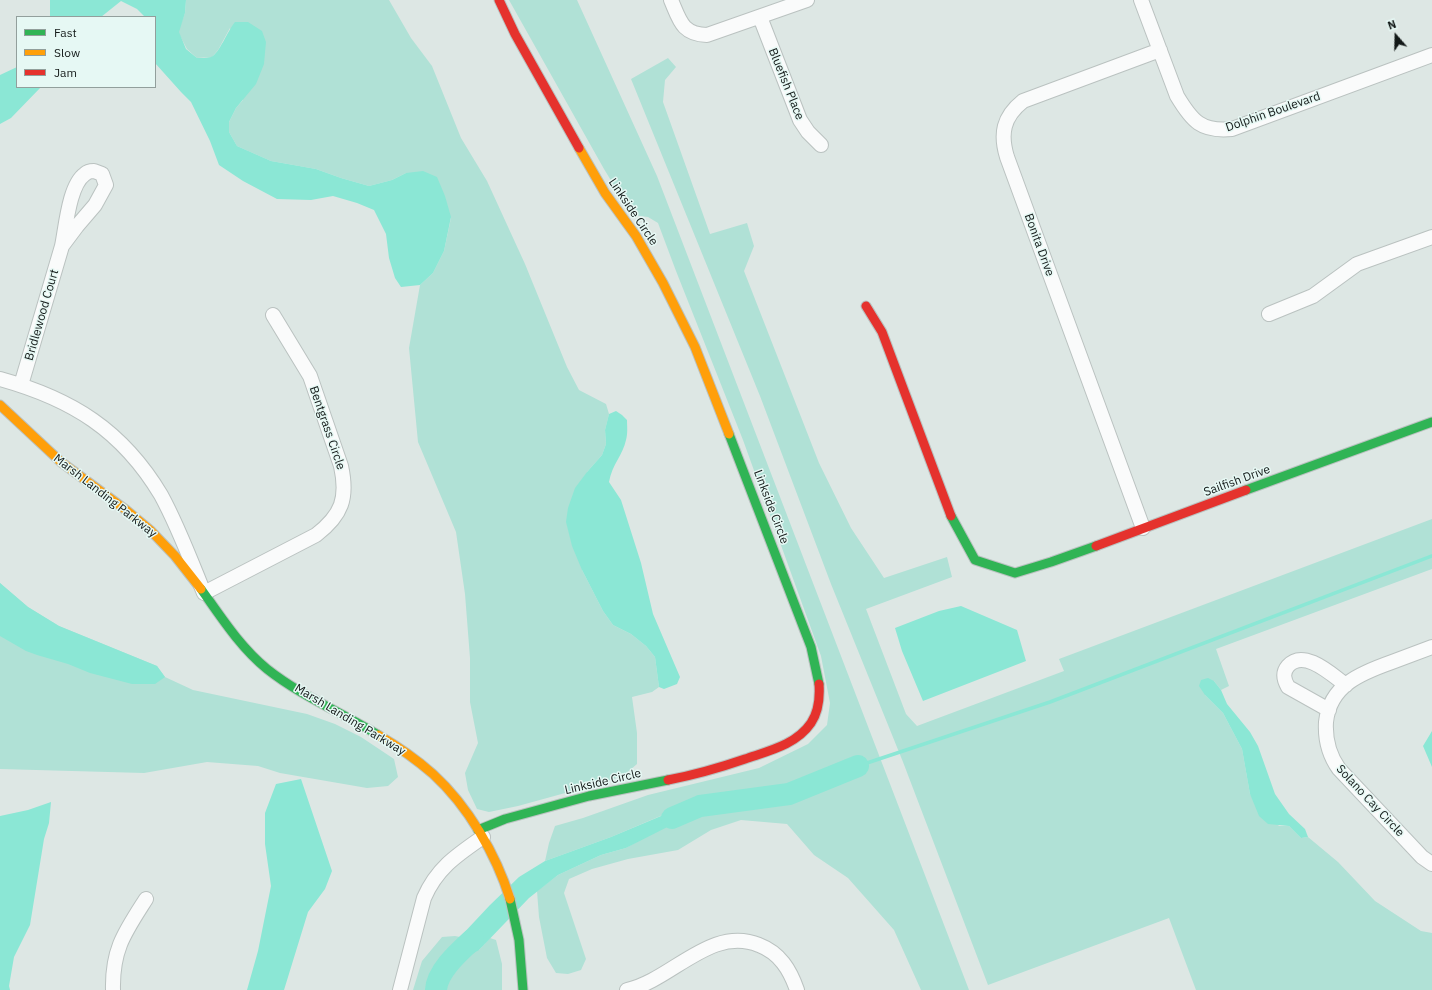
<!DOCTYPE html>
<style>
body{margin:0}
#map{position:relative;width:1432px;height:990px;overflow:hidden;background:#dde7e4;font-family:"IBM Plex Sans",sans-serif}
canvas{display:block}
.legend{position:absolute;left:16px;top:16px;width:140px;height:72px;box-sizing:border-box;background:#e6f8f4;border:1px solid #929f9c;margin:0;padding:5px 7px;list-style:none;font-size:12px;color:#131918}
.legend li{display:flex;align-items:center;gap:8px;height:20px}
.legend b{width:20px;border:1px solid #929f9c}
.north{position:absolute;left:1376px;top:16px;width:40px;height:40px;-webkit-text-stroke:3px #e6f8f4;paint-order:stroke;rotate:340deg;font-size:11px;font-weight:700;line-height:16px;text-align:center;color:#131918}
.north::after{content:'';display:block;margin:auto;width:14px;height:18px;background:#131918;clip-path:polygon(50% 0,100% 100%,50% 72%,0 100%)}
</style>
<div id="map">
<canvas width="1432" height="990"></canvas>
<ul class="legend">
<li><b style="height:5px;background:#30b455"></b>Fast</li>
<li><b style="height:5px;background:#ff9f0a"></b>Slow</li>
<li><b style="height:5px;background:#e5322d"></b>Jam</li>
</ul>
<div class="north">N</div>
</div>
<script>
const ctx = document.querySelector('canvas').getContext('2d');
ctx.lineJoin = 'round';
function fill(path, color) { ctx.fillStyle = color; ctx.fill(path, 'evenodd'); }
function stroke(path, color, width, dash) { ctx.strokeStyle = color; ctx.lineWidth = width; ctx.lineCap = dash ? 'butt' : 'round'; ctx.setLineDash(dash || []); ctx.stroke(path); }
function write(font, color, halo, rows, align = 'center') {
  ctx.font = font + ' "IBM Plex Sans",sans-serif'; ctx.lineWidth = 3; ctx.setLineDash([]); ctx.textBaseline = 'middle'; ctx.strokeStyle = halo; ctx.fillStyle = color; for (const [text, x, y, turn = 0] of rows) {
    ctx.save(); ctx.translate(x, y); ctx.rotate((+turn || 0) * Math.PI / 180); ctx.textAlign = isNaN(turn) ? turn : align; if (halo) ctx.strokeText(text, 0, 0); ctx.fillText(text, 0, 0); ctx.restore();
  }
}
const green = new Path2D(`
 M 186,0 L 389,0 L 411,38 L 432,66 L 461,138 L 487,181 L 525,264 L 567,367 L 579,390 L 606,404 L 609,414 L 605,430 L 606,444 L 602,455 L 587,472 L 582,570 L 603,611 L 613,625 L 631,634 L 646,646 L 655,657 L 659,687 L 652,692 L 632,697 L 637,733 L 637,764 L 623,776 L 587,787 L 518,806 L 489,812 L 477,809 L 468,790 L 465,773 L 478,743 L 470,702 L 470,658 L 465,594 L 456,532 L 418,442 L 409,348 L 420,285 L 433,273 L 444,251 L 451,218 L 406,173 L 392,180 L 369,186 L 341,178 L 316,169 L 271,161 L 255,154 L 237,146 L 229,132 L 229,122 L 236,108 L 243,100 L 230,28 L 218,50 L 212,57 L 197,58 L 187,49 L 178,32 L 185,13 Z
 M 509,0 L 577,0 L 657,176 L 969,990 L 921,990 L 894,930 L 848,878 L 814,855 L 787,824 L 741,820 L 711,830 L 678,850 L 628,859 L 592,869 L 569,879 L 564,893 L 586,959 L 581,970 L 568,974 L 556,973 L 547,958 L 539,917 L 537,891 L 558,875 L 601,855 L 626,848 L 700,806 L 691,803 L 611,837 L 545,861 L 549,843 L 555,826 L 583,818 L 648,795 L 759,768 L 808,744 L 827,725 L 830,703 L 821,656 L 743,440 L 676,271 L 658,223 L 648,217 L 632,215 L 604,169 Z
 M 668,58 L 676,67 L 665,80 L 663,102 L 710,234 L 747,223 L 754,246 L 744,271 L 819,463 L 851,528 L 884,578 L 947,557 L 952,577 L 866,609 L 906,714 L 917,726 L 1064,671 L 1059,659 L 1432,519 L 1432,569 L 1216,649 L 1229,686 L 1221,690 L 1214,681 L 1205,695 L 1223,713 L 1242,749 L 1250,794 L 1279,826 L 1289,826 L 1301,838 L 1308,837 L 1338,862 L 1375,901 L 1421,931 L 1432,933 L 1432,990 L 1196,990 L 1169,918 L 988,985 L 903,762 L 831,584 L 760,396 L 631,79 Z
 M 0,583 L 28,607 L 59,626 L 157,666 L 165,677 L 193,690 L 307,714 L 335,724 L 361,737 L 394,759 L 398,777 L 388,786 L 367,788 L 280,773 L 258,766 L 207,762 L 144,773 L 0,769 Z
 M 455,936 L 460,937 L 453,949 L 479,950 L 490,938 L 496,940 L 502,964 L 502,990 L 413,990 L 422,961 L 442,937 Z`);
const water = new Path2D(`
 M 50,0 L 186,0 L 185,13 L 179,32 L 186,49 L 197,58 C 201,58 207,58 211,57 C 219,54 228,30 235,22 L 248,22 L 262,31 L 266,42 L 264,64 L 256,84 L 236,108 L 229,122 L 229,132 L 237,146 L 271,161 L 316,169 L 341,178 L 369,186 L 392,180 L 406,173 L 423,171 L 437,177 L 445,196 L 451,217 L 444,251 L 433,273 L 420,285 L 401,287 L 395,278 L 389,258 L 386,234 L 374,210 L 357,203 L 333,196 L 311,200 L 277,199 L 243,181 L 219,165 L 210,141 L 191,102 L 181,92 L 155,63 L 155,17 L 145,17 L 137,9 L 121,1 L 101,17 L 50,17 Z
 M 17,67 L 17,87 L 41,87 L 11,118 L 0,124 L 0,75 Z
 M 616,411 L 622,415 L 627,420 C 627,426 628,433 626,440 C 623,455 612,464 609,482 L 621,500 L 641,563 L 653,614 L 680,677 L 677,684 L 664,689 L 659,687 L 655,657 L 646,646 L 631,634 L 613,625 L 603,611 L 582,570 L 572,546 L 566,522 L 568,508 L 575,488 L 587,472 L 602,455 L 606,444 L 605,430 L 609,414 Z
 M 0,583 L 28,607 L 59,626 L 157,666 L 165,677 L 155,684 L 132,684 L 90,673 L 68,664 L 37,655 L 26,651 L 0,636 Z
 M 961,606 L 1017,630 L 1026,661 L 923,701 L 902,651 L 895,628 L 939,611 Z
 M 1208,678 L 1214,681 L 1221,690 L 1227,704 L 1250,732 L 1258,746 L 1275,794 L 1289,814 L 1305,829 L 1308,837 L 1301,838 L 1289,826 L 1268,824 L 1259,816 L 1250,794 L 1242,749 L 1223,713 L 1205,695 L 1199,686 L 1201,680 Z
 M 1432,731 L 1432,767 L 1423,746 Z
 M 301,779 L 332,871 L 325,889 L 308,912 L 284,990 L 247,990 L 258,951 L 271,886 L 265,844 L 265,813 L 276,784 Z
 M 51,802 L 49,823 L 44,839 L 30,925 L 14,957 L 9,986 L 10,990 L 0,990 L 0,816 L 28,810 Z
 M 692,803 L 700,806 L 697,812 L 626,848 L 601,855 L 558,875 L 529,898 L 479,950 L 463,959 L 450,960 L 453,949 L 460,937 L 490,905 L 519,877 L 545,861 L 611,837 Z`);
const stream = new Path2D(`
 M 858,766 L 1050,702 L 1432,556`);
const river = new Path2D(`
 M 672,818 L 700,806 L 789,794 L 858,766
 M 436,990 C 437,971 459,952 473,939`);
const street = new Path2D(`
 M 671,0 C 680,21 682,34 707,35 L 807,0
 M 1141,0 L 1177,96 C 1192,121 1201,132 1232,129 L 1432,55
 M 760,17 L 800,120 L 808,132 L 821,145
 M 1269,314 L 1313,296 L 1357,264 L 1432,237
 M 0,379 C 72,399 122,430 161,495 C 178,526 191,561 204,593 L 316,535 C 342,515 348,498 341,466 L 310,376 L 273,315
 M 21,385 L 62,246 L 77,226 L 95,205 L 106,185 L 102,174 L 94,171 C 91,171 87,172 85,174 C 69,185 66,227 62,246
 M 1143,528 L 1007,157 C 1000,134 1003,117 1023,101 L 1160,50
 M 1432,647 C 1419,652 1405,657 1392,662 C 1361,673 1330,685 1326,722 C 1325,739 1329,755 1339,769 L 1422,857 L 1432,864
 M 1329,710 L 1288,687 C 1284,680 1282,673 1288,666 C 1304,648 1332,675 1346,685
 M 113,990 C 112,949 125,932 146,899
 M 400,990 L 424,898 C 437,868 457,855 483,837
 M 627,990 C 672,980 711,925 759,945 C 780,953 790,970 797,990`);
const fast = new Path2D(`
 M 729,434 L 811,647 L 819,684
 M 1246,490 L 1432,422
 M 951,516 L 975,560 L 1015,573 L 1051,562 L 1096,546
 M 201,589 C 221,617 240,647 267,669 C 301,696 341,712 378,735
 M 478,830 L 505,819 L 589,796 L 668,780
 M 510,899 L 519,940 L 523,990`);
const slow = new Path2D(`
 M 579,148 L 605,193 L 636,236 L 663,283 L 695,347 L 729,434
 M 0,405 L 61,462 L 126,510 L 151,531 L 175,556 L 201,589
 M 378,735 C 397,746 416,759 433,774 C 468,806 496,854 510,899`);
const jam = new Path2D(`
 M 499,0 L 515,34 L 579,148
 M 866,306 L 882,332 L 951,516
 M 1096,546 L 1246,490
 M 668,780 C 694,775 719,768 745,759 C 768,751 796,745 811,723 C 819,711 820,698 819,684`);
const streetNames = [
 ["Bluefish Place",786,84,68],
 ["Dolphin Boulevard",1273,112,-19],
 ["Linkside Circle",633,212,56],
 ["Bonita Drive",1039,245,70],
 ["Bridlewood Court",42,315,-74],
 ["Bentgrass Circle",327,428,71],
 ["Sailfish Drive",1237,481,-20],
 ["Marsh Landing Parkway",105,496,38],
 ["Linkside Circle",771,507,69],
 ["Marsh Landing Parkway",350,720,31],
 ["Linkside Circle",603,782,-13],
 ["Solano Cay Circle",1370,801,47]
];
fill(green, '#b0e1d6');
fill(water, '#8be7d5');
stroke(stream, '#8be7d5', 3.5);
stroke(river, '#8be7d5', 22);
stroke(street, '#bac2c0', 16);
stroke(fast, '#bac2c0', 11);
stroke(slow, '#bac2c0', 11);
stroke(jam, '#bac2c0', 11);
stroke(street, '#fafbfb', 14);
stroke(fast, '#30b455', 9);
stroke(slow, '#ff9f0a', 9);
stroke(jam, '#e5322d', 9);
write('12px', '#131918', '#e6f8f4', streetNames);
</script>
